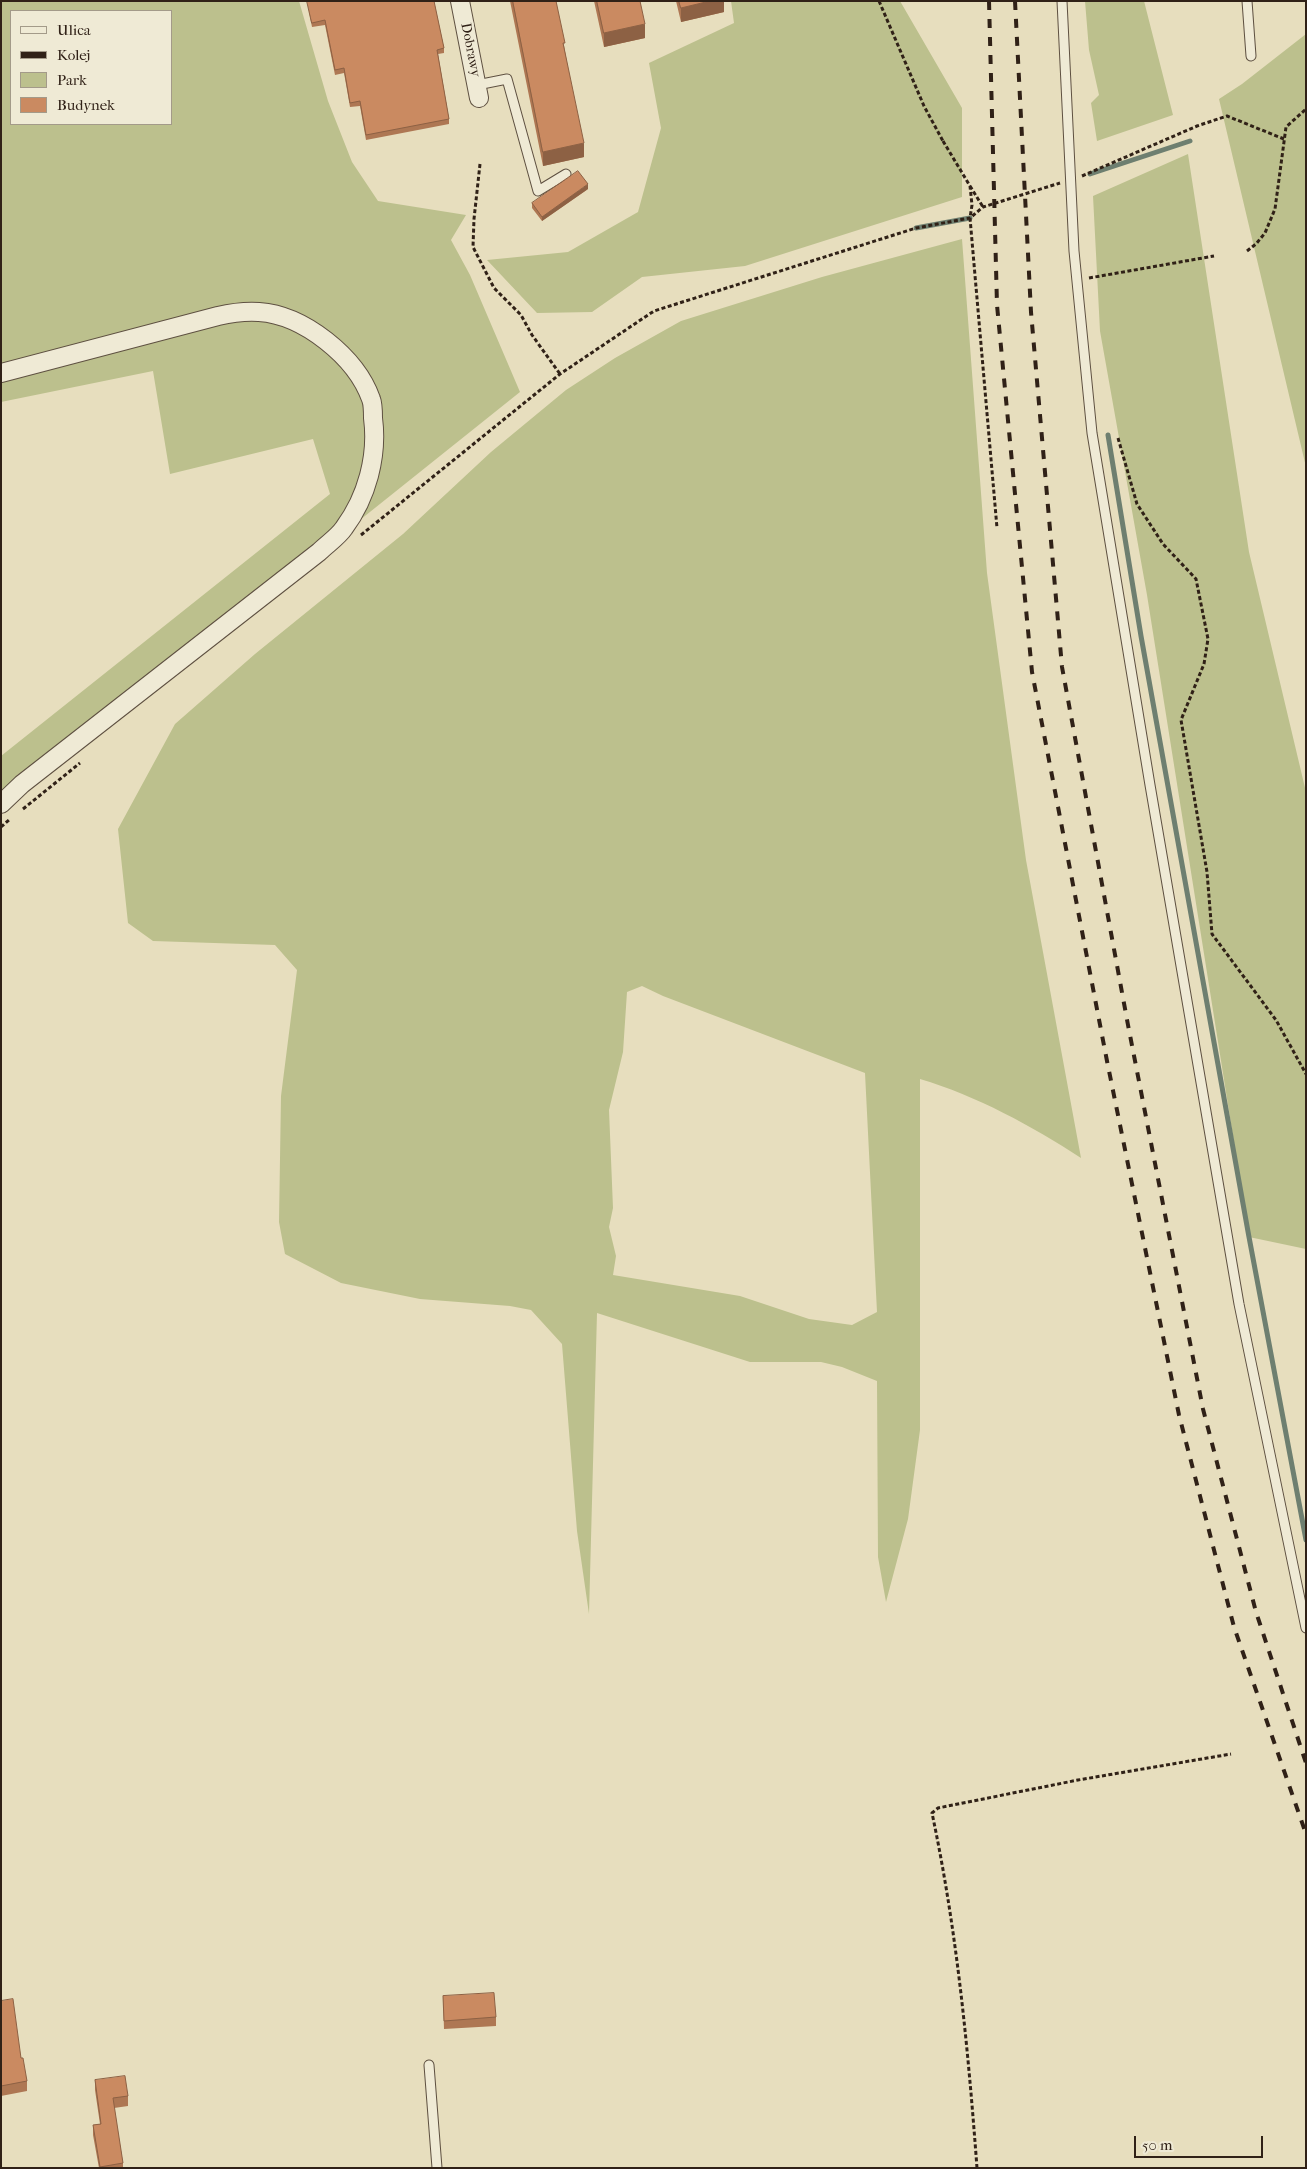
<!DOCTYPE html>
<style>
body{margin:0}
#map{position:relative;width:1307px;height:2169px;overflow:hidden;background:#e7debe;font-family:"IM FELL French Canon",serif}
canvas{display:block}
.frame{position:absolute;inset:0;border:2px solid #302117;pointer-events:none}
.legend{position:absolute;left:10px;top:10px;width:162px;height:115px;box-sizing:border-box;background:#efead5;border:1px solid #a39a89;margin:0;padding:6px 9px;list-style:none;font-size:15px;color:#302117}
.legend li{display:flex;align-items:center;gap:10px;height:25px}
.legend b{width:25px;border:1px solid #a39a89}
.scale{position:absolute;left:1134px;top:2136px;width:129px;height:22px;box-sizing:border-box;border:2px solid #302117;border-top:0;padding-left:6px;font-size:15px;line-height:18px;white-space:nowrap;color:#302117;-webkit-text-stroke:4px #efead5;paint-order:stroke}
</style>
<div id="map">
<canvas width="1307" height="2169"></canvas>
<div class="frame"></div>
<ul class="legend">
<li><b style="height:6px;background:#efead5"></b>Ulica</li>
<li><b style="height:6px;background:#302117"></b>Kolej</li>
<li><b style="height:14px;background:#bcc08d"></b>Park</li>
<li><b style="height:14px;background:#ca8a61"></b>Budynek</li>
</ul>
<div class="scale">50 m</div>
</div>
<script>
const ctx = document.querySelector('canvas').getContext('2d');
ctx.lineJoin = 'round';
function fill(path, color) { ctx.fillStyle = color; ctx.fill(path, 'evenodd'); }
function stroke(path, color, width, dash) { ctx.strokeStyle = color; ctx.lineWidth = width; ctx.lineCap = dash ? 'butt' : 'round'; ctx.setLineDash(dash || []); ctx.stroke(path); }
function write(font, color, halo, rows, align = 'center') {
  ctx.font = font + ' "IM FELL French Canon",serif'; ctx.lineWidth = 4.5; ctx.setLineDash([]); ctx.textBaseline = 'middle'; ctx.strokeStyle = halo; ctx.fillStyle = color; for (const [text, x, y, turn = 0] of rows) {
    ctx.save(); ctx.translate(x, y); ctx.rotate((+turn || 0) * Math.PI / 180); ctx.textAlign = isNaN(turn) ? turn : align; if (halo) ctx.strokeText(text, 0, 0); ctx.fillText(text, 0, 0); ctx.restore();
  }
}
const green = new Path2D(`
 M 1,1 L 299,1 L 328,101 L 352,162 L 378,201 L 466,215 L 451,240 L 470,275 L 520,392 L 1,807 L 1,756 L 330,494 L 313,439 L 170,474 L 153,371 L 1,402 ZM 11,11 L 171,11 L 171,124 L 11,124 Z
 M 731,1 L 900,1 L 962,108 L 962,197 L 745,266 L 642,277 L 592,312 L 537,313 L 487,260 L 568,252 L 638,212 L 661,128 L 649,63 L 734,23 Z
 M 1085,1 L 1144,1 L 1173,115 L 1097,141 L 1091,103 L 1099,95 L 1089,50 Z
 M 1306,34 L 1306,467 L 1219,99 L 1242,84 Z
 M 1188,154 L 1249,552 L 1306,792 L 1306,1249 L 1249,1237 L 1147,595 L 1100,331 L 1093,196 Z
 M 962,239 L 987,573 L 1026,860 L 1081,1158 C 1032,1126 977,1096 920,1079 L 920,1430 L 908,1519 L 886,1602 L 878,1557 L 877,1381 L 842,1367 L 821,1362 L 750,1362 L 597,1313 L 589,1614 L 577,1531 L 562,1344 L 531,1310 L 510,1306 L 420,1299 L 341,1283 L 285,1254 L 279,1222 L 281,1096 L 297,970 L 275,945 L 153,941 L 128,923 L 118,829 L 175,724 L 255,654 L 403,534 L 491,452 L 566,390 L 615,358 L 681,321 L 822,277 ZM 642,986 L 663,996 L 865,1073 L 877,1312 L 852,1325 L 809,1319 L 740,1296 L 613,1275 L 616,1256 L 609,1227 L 613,1208 L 609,1110 L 623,1052 L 627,992 Z`);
const stream = new Path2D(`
 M 1090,174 L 1190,141
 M 916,228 L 970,218
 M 1108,435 L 1141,636 L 1249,1237 L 1306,1540`);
const path = new Path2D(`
 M 879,1 L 924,106 L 944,143
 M 943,141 L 970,186 L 972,205 L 970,218 L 997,528
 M 480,164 L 474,219 L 473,247 L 494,288 L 521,315 L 532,335 L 560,374
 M 1082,176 L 1197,126 L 1227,116 L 1284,139
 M 970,186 L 983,207
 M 1247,251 L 1256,244 L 1265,233 L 1275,209 L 1286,127 L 1306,109
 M 1089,278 L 1214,256
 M 1118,438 L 1137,504 L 1163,544 L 1196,579 L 1208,639 L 1204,664 L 1181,720 L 1207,872 L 1212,934 L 1276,1020 L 1306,1074
 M 361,535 L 560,374 L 654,311 L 916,228 L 970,218 L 983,207 L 1060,183
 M 23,809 L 80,763
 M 1,827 L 10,819
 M 977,2168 C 968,2048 957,1931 932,1813 L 938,1808 L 1078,1780 L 1231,1754`);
const service = new Path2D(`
 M 1062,1 L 1074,251 L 1092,433 L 1150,785 L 1239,1304 L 1306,1628
 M 1247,1 L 1251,56
 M 477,85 L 507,79 L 538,191 L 566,174
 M 429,2065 L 437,2168`);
const minor = new Path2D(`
 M 460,1 L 479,98
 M 1,373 L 218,316 C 231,313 245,311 259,312 C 304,315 356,357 371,399 C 373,404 373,412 373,418 C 378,456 367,497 344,528 C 338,537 327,544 319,552 L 22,784 L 1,804`);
const rail = new Path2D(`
 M 989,1 L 997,305 L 1032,672 L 1107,1061 L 1179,1415 L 1234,1627 L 1306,1834
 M 1015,1 L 1031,312 L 1062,667 L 1128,1025 L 1203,1409 L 1256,1612 L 1306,1763`);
const wall = new Path2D(`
 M 307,1 L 434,1 L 444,48 L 444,53 L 438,54 L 449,119 L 449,124 L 366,140 L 360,106 L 350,107 L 344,73 L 335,75 L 325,25 L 312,27 Z
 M 510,1 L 556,1 L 584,157 L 543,166 Z
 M 594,1 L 640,1 L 645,38 L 604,47 Z
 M 676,1 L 724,1 L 724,12 L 681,22 Z
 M 588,189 L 542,221 L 532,208 L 532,203 Z
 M 443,1996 L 496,2017 L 496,2026 L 444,2029 Z
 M 1,2001 L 21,2058 L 27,2081 L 27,2091 L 1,2096 Z
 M 95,2080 L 128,2096 L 128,2106 L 114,2108 L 123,2163 L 123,2168 L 99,2168 L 93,2135 L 93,2125 L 100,2124 L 95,2090 Z`);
const shadedWall = new Path2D(`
 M 710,1 L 724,1 L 724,12 L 681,22 L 681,8 Z
 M 645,24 L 645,38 L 604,47 L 604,33 Z
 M 584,143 L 584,157 L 543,166 L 543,152 Z
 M 588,184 L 588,189 L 542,221 L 542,217 Z`);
const building = new Path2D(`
 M 307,1 L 434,1 L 444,48 L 437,50 L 449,119 L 366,135 L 360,101 L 350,103 L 344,68 L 335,70 L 325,20 L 312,23 Z
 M 513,1 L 556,1 L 565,43 L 563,43 L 584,143 L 543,152 Z
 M 597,1 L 640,1 L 645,24 L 604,33 Z
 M 679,1 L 710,1 L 681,8 Z
 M 578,171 L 588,184 L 542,217 L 532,203 Z
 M 494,1993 L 496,2017 L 444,2021 L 443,1996 Z
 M 13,1999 L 21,2058 L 23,2058 L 27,2081 L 1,2086 L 1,2001 Z
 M 125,2076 L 128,2096 L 113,2098 L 123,2163 L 100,2167 L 93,2125 L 101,2124 L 95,2080 Z`);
const streetNames = [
 ["Dobrawy",470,50,79]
];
fill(green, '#bcc08d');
stroke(stream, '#6e7f70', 5);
stroke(service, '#5e5041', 11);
stroke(minor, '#5e5041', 20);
stroke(path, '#302117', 3, [4, 2.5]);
stroke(service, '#efead5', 9);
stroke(minor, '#efead5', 18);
stroke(rail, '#302117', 4, [9, 9]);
fill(wall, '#ae7753');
fill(shadedWall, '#8d6144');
fill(building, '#ca8a61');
stroke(building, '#8d6144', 1);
write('14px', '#302117', '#efead5', streetNames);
</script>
